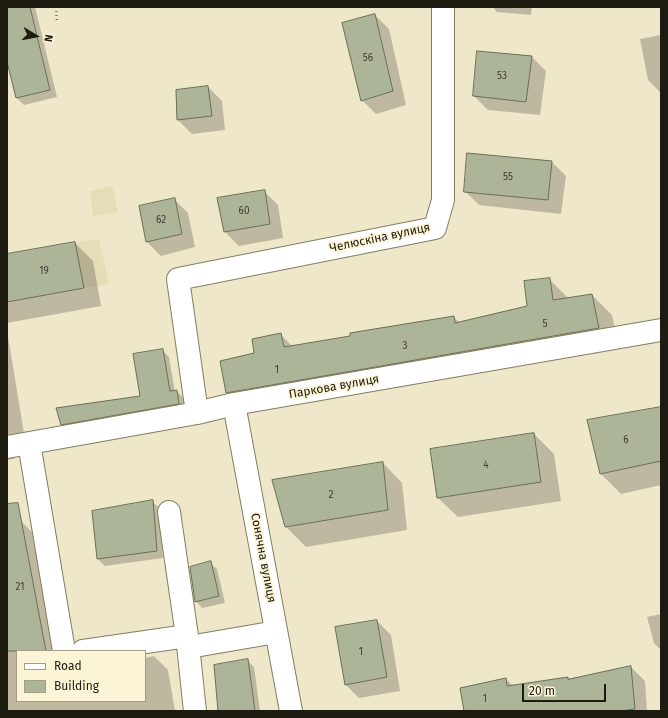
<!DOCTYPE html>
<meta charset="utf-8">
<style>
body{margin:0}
#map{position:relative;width:668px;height:718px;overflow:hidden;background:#efe7c9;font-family:"Fira Sans",sans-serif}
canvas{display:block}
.frame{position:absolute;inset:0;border:8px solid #1d1a0f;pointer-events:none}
.legend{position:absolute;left:16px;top:650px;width:130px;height:52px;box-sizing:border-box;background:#fcf4d6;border:1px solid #a39d86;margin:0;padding:5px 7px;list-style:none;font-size:12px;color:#1d1a0f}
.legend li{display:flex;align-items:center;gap:8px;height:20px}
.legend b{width:20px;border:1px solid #a39d86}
.north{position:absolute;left:16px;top:16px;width:40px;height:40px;-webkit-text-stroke:3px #fcf4d6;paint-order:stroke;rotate:100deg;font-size:11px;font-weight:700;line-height:16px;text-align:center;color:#1d1a0f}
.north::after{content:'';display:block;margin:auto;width:14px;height:18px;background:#1d1a0f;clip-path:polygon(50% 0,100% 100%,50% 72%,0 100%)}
.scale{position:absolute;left:522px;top:684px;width:84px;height:18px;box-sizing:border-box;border:2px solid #1d1a0f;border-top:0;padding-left:5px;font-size:12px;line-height:14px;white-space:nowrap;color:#1d1a0f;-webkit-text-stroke:3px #fcf4d6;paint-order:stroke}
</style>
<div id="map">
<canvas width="668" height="718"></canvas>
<div class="frame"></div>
<ul class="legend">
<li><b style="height:5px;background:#fff"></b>Road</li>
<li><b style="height:11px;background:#adb599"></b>Building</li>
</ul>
<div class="north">N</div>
<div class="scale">20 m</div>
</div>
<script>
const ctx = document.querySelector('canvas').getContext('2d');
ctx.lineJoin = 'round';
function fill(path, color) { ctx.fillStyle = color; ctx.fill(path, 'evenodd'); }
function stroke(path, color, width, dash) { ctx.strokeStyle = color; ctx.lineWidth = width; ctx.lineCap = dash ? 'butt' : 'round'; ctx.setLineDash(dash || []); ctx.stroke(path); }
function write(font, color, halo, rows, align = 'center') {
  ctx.font = font + ' "Fira Sans",sans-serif'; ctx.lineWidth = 3.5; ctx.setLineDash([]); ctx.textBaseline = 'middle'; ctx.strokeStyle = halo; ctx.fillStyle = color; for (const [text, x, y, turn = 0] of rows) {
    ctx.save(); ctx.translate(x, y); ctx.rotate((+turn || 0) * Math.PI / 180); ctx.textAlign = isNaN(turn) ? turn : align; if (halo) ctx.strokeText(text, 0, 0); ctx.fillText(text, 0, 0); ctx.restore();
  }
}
const built = new Path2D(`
 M 112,186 L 118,212 L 93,216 L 90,191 Z
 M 99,239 L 109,284 L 84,288 L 75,242 Z`);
const shadow = new Path2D(`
 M 7,7 L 35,7 L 57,97 L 24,105 L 17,98 L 7,58 Z
 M 493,7 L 532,7 L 531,15 L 497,12 Z
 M 375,15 L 389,29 L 406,105 L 376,114 L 362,100 Z
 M 661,35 L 661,93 L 648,80 L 640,39 Z
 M 478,52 L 532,57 L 546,71 L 540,115 L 488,110 L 474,96 Z
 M 208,87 L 222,101 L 225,130 L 192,134 L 178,120 Z
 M 552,162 L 566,176 L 561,214 L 479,205 L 465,191 Z
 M 264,191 L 278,205 L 283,238 L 239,246 L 225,232 Z
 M 174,199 L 188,213 L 195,247 L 161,256 L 147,242 Z
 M 75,243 L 93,261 L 101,306 L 7,323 L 7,255 Z
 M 549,279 L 569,299 L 592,295 L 612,315 L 619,348 L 247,412 L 227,392 L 255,353 L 280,334 L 293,347 L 454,317 L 460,323 L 528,307 Z
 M 7,330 L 27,452 L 17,455 L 14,459 L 7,460 Z
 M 162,350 L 169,357 L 175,392 L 177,391 L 183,398 L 185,410 L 69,431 L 62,424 L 141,397 Z
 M 661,408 L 661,485 L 621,494 L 601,474 L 588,421 Z
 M 534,434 L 554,454 L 561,501 L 458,517 L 438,498 Z
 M 383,463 L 402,483 L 407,530 L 306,547 L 286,527 L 273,480 Z
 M 152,501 L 159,508 L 163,558 L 105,566 L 98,559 Z
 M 21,521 L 35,535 L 57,651 L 17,651 L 17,701 L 145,701 L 145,658 L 154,656 L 168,670 L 175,711 L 7,711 L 7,524 Z
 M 210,563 L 217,569 L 225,603 L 202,608 L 196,601 Z
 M 661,614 L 661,650 L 654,643 L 647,617 Z
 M 377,621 L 391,635 L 400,691 L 359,698 L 346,685 Z
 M 247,660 L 254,667 L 260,711 L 219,711 Z
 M 631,667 L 645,681 L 647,711 L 465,711 L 506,679 L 513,686 L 569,680 Z`);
const building = new Path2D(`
 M 7,7 L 30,7 L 50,90 L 16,98 L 7,62 Z
 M 375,14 L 393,91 L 361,101 L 342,23 Z
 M 477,51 L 532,56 L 526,102 L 473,96 Z
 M 208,86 L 212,116 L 177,120 L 176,90 Z
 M 467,153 L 552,161 L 548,200 L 464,192 Z
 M 265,190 L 270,224 L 224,232 L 217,198 Z
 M 175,198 L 182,234 L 146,242 L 139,206 Z
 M 75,242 L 84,288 L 7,302 L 7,254 Z
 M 550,278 L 553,300 L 592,294 L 599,328 L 226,393 L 220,361 L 254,353 L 252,339 L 281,333 L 284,347 L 350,336 L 350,333 L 454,316 L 455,323 L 527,306 L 524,281 Z
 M 163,349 L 170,391 L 177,390 L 179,404 L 61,425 L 56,408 L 140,396 L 133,354 Z
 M 661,407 L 661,461 L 600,474 L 587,420 Z
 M 534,433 L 541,482 L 437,498 L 430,449 Z
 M 383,462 L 388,510 L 285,527 L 272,480 Z
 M 153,500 L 157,551 L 97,559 L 92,511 Z
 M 18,503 L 46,651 L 7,651 L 7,504 Z
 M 211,561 L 219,596 L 195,602 L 190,567 Z
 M 377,620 L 387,677 L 345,685 L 335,627 Z
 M 248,659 L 255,711 L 218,711 L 214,665 Z
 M 631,666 L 635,709 L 621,711 L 464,711 L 460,688 L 506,678 L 507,686 L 568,677 L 568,679 Z`);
const path = new Path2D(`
 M 56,7 L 57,22`);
const minor = new Path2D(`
 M 234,404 L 291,711
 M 197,413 L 178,279 L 435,228 L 443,200 L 443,7
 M 29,443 L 64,651
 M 7,447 L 197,413 L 234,404 L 661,330
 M 187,636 L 195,711
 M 189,647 L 276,632
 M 83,651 L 187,636 L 169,512`);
const numberNames = [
 ["56",368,58],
 ["53",502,76],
 ["55",508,177],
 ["60",244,211],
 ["62",161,220],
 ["19",44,271],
 ["5",545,324],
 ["3",405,346],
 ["1",277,370],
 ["6",626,440],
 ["4",486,465],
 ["2",331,495],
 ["21",20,587],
 ["1",361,652],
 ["1",485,699]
];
const streetNames = [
 ["Челюскіна вулиця",380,238,-12],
 ["Паркова вулиця",334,387,-10],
 ["Сонячна вулиця",263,558,79]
];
fill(built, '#e6dcb8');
fill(shadow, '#0003');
fill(building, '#adb599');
stroke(building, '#686f55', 1);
stroke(minor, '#847d62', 24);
stroke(path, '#7d7864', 2.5, [1, 3]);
stroke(minor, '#fff', 22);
write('10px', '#414132', null, numberNames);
write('12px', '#1d1a0f', '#fcf4d6', streetNames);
</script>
